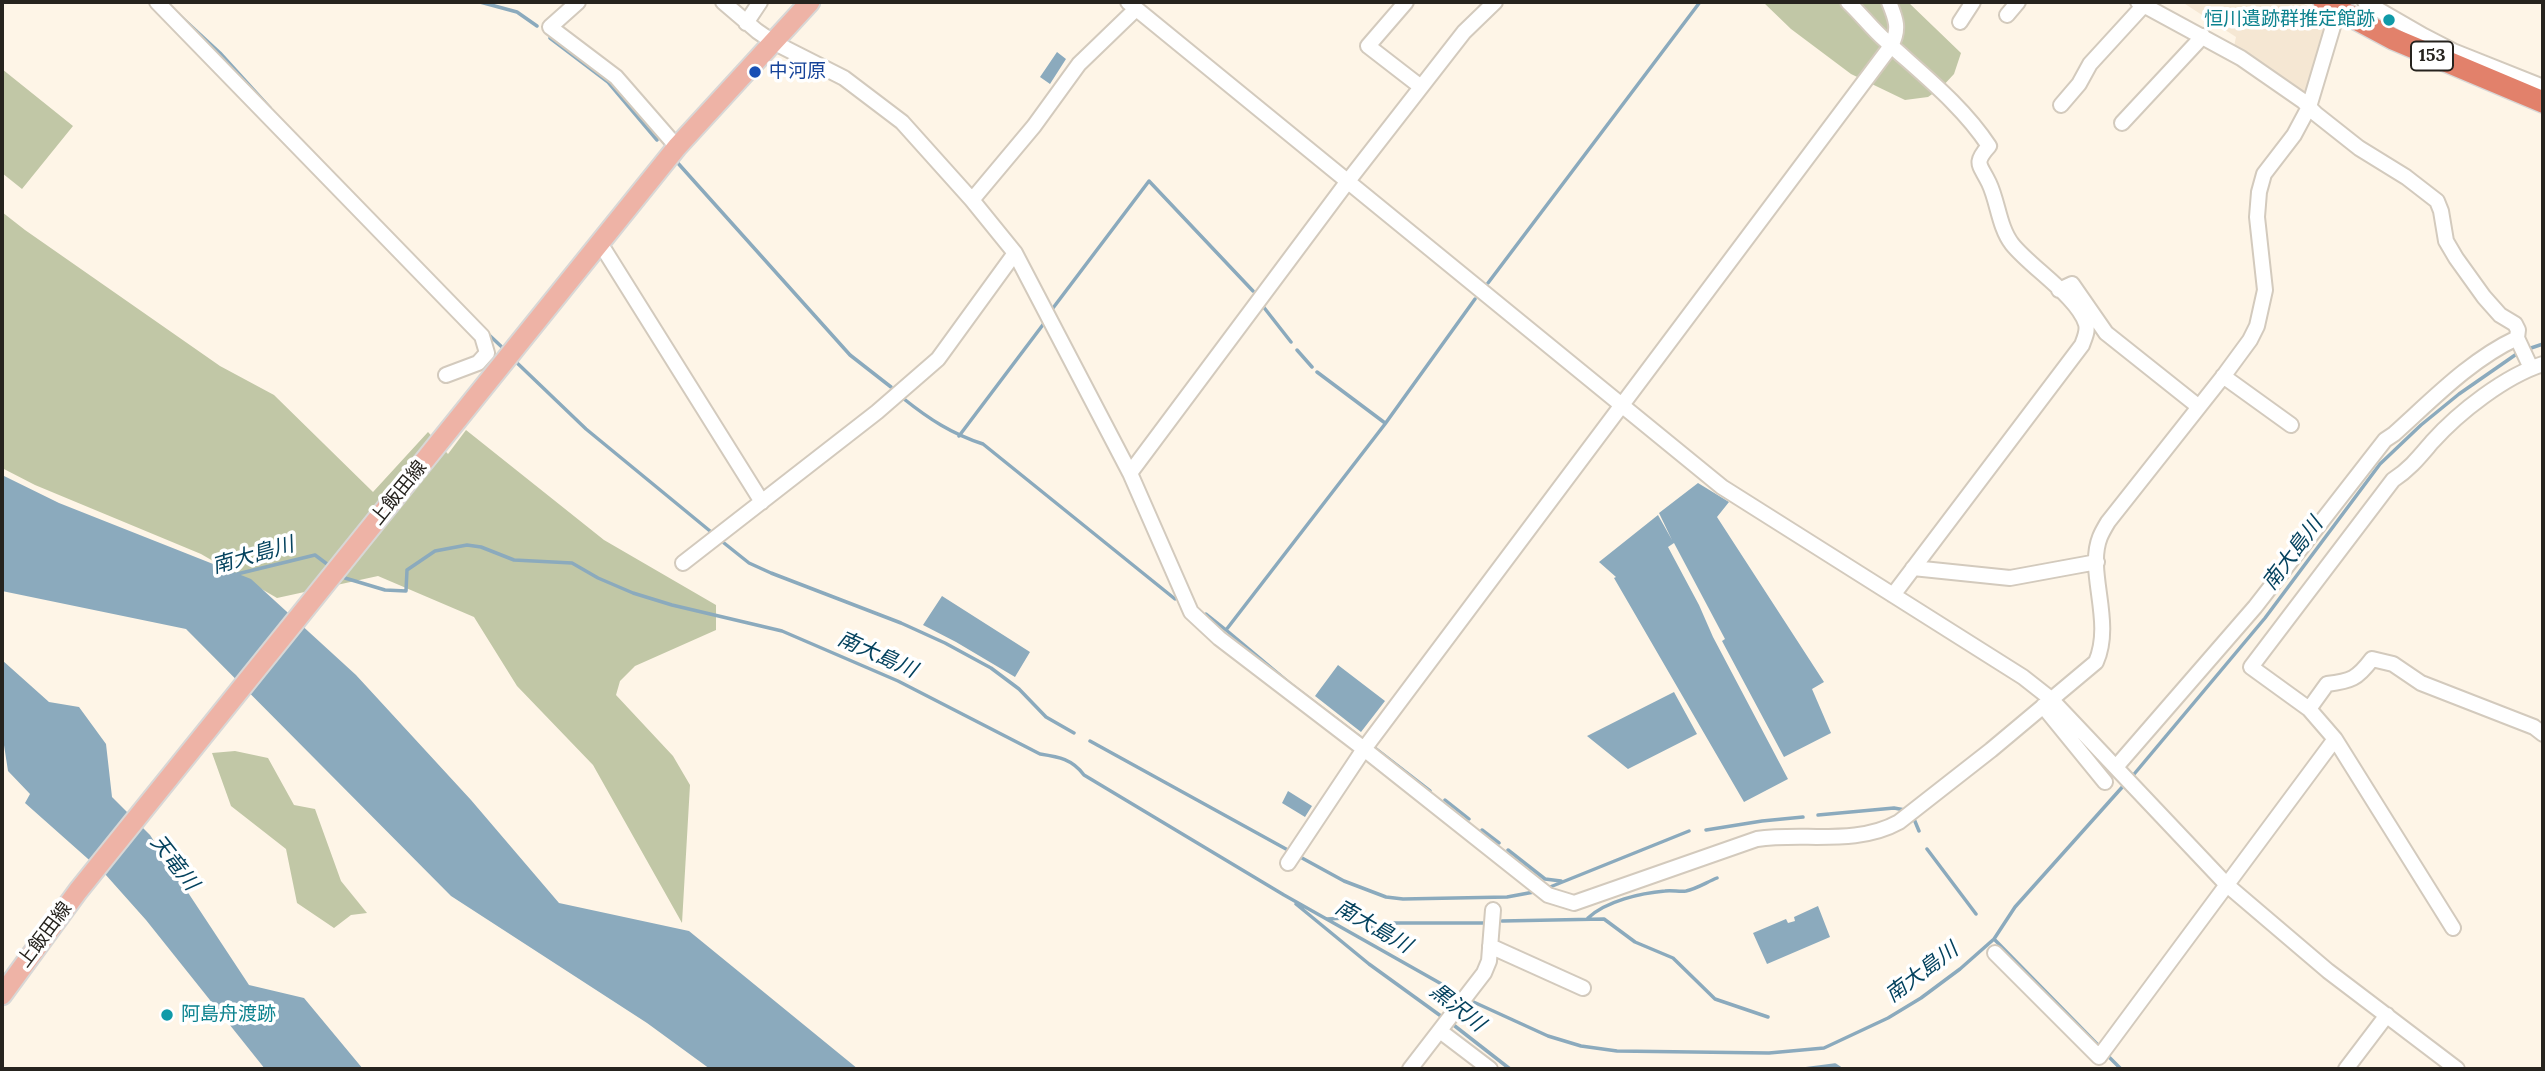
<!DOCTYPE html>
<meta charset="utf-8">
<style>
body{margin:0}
#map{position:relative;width:2545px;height:1071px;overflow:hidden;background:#fef5e7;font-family:Lora,serif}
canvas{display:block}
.frame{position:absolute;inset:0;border:4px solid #26231e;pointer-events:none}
</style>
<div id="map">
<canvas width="2545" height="1071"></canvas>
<div class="frame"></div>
</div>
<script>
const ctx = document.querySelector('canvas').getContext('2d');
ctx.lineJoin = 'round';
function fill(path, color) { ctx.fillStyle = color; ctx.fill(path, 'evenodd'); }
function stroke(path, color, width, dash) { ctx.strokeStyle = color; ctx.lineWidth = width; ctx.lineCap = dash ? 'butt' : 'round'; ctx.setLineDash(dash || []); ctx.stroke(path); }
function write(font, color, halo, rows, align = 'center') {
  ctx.font = font + ' Lora,"Noto Sans JP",serif'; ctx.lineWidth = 7; ctx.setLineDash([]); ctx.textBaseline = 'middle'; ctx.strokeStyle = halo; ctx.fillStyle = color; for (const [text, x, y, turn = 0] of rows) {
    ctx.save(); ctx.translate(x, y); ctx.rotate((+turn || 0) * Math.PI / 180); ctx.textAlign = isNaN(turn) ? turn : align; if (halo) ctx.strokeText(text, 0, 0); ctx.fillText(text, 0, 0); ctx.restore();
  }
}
const built = new Path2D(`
 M 2182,2 L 2301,2 L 2319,14 L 2324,35 L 2304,95 L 2233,51 L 2236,37 Z`);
const green = new Path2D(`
 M 1763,2 L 1908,2 L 1961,53 L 1954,74 L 1941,88 L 1928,97 L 1905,100 L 1851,74 L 1791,29 Z
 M 2,69 L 73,126 L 22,189 L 2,173 Z
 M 2,212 L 25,230 L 220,366 L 274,395 L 373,492 L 428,432 L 448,454 L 466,430 L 604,540 L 716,605 L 716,630 L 635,666 L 620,681 L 616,695 L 673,756 L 690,785 L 682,923 L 593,765 L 517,686 L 474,617 L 378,576 L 277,598 L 201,554 L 35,485 L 2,468 Z
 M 235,751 L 268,758 L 294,805 L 315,809 L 341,881 L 367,913 L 351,915 L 334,928 L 297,903 L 286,849 L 231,806 L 212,753 Z`);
const water = new Path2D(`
 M 1057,52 L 1066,59 L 1050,84 L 1040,77 Z
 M 2,475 L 59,503 L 251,579 L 356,675 L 471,800 L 559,903 L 689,931 L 858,1069 L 710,1069 L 647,1023 L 451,896 L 186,629 L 2,591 Z
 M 1698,483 L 1729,502 L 1717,517 L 1824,682 L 1812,689 L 1831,733 L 1784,757 L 1722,641 L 1725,639 L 1674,543 L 1668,547 L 1699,605 L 1713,637 L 1788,779 L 1744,802 L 1614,578 L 1616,577 L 1599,562 L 1658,515 L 1672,540 L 1659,513 Z
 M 942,596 L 1030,652 L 1015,677 L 956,642 L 923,625 Z
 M 2,660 L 49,702 L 79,707 L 106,744 L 112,797 L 150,835 L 249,985 L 304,998 L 363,1069 L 265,1069 L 146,920 L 105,874 L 25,803 L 30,794 L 8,771 L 2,732 Z
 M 1338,665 L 1385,701 L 1361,732 L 1315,696 Z
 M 1674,692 L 1697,734 L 1628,769 L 1587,736 Z
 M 1288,791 L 1312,806 L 1305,817 L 1282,803 Z
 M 1818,906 L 1830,937 L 1767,964 L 1753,933 L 1786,919 L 1788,923 L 1795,921 L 1794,917 Z`);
const stream = new Path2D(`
 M 480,2 L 517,12 L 537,26
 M 178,14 L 220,53 L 270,108
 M 550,38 L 608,82 L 657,140
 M 676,161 L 850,355 L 891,387
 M 1488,283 L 1700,2
 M 1262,305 L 1291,342
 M 1050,312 L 1149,181 L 1253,291
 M 487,333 L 504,349
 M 1297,350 L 1312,367
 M 2525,350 L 2543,344
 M 514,360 L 586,429 L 710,531
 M 1317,372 L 1385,423
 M 904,399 C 929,419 952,434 983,444 L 1175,599
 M 959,436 L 1045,322
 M 724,543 L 749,563 L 771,573 L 901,623 L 945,643 L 991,668 L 1019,689 L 1046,717 L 1074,733
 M 340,574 L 345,578 L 385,590 L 406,591 L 407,570 L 435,551 L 467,545 L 481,547 L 514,560 L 572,563 L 598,578 L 633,593 L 672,605 L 782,631 L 898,681 L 1040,754 C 1059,757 1072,759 1084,775 L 1284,895 L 1461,995
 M 233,575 L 315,555 L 331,567
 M 1206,614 L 1226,630 L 1385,424 L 1475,299
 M 1226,630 L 1293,686 L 1361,738
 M 1090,741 L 1286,849
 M 1372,746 L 1430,791
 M 2130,779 L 2265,618 L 2380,464 L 2421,425 L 2459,394 L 2518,353
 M 1445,800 L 1469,819
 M 1818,815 L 1894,808 L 1905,810
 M 1914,819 L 1919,831
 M 1482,830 L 1499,843
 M 1706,830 L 1762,821 L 1803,817
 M 1927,849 L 1976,914
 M 1508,850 L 1545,879 L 1561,881
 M 1302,858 L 1344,881 L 1386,897 L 1403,899 L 1507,897 L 1534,892
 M 1550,887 L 1689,831
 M 1296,904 L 1369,964 L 1445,1019
 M 1588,918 C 1606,901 1641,893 1665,891 C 1672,890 1680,892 1686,891 C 1696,889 1707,882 1717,878
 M 1327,919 L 1345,918 L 1363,926 L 1375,927 L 1392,923 L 1483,923
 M 1502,921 L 1604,919 L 1635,942 L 1673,958 L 1715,999 L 1768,1017
 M 1994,939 L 2098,1045
 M 1467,999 L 1548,1036 L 1581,1046 L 1617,1051 L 1769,1053 L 1824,1048 L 1888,1018 L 1921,998 L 1960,969 L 1994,939 L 2015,907 L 2125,784
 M 1451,1023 L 1510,1069
 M 2106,1054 L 2121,1069
 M 1804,1069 L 1835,1065 L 1841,1069`);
const minor = new Path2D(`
 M 157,2 L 482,336 L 487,353 L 478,363 L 446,375
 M 578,2 L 550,27 L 616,77 L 677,147
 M 723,2 L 757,31 L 773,42 L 844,78 L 902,122 L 972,200 L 1015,253 L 1130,473 L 1191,612 L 1219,638 L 1364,749 L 1548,895 L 1574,903 L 1757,839 C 1803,832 1856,846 1899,822 L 1991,750 L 2096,662 C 2114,621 2086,572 2100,537 C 2102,532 2105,527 2108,522 L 2225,374 L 2250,340 L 2257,326 L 2265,290 L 2257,217 L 2259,192 L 2264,174 L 2294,135 L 2309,107 L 2340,3
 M 1128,2 L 1722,487 L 2023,677 L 2051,699 L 2227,885 L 2328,971 L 2457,1069
 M 1406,2 L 1368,46 L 1421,87
 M 1848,2 C 1861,14 1872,29 1886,41 C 1922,74 1962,105 1989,146 C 1973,164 1980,164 1989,183 C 1998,202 1999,227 2012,244 C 2030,267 2078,297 2086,324 C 2088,331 2085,337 2082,345 L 1893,595
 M 2138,2 L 2241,58 L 2303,101 L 2316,114 L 2359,148 L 2406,177 L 2437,201 L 2441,211 L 2446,241 L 2456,258 L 2484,297 L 2500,315 L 2515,324 L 2518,330 L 2517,338 L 2531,368
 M 2365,2 L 2424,36
 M 2007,15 L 2018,2
 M 1960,22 L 1973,2
 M 746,23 L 760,2
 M 2418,50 L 2424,36 L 2453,51 L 2543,87
 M 2061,105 L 2079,84 L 2090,64 L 2144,5
 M 2122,123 L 2203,36
 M 972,200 L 1034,126 L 1079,64 L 1136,9
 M 605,251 L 762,502
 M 2059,290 L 2072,284 L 2106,333 L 2199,407
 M 2223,376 L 2291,425
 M 1130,473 L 1348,181 L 1464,32 L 1495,2
 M 683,563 L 877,412 L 938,359 L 1015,253
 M 1913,568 L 2010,578 L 2097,562
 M 2043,706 L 2105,782
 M 2309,709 L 2327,684 C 2351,681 2357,679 2372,659 L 2393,664 L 2421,683 L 2534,727 L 2543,734
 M 2335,739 L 2453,928
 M 2116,767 L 2255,607 L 2385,440 L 2394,434 C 2433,399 2470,360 2517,338
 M 1288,863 L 1364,749 L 1891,46 C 1900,29 1896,19 1889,2
 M 1490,946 L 1583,988
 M 1995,953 L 2099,1057 L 2335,739 L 2309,709 L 2251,667 L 2393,480 C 2410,469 2420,456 2432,442 C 2459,412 2505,376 2543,364
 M 1440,1031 L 1490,1069
 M 1410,1069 L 1484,973 L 1489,961 L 1493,910
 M 2346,1069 L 2387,1015`);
const major = new Path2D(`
 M 2,995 L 78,891 L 677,147 L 810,2`);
const highway = new Path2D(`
 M 2324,2 L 2393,39 L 2543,102`);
const markers = [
 [2389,20,7,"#0f9aa8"],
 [755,72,7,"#1a4fb4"],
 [167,1015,7,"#0f9aa8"]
];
const shields = [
 [2432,56,42]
];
const shieldNames = [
 ["153",2432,56]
];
const cultureNames = [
 ["恒川遺跡群推定館跡",2375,20],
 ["阿島舟渡跡",181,1015,"left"]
];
const transitNames = [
 ["中河原",769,72]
];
const streetNames = [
 ["上飯田線",399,493,-51],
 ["上飯田線",45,935,-53]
];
const waterNames = [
 ["南大島川",2293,554,-53],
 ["南大島川",253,556,-16],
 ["南大島川",877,655,24],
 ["天竜川",174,863,52],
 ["南大島川",1373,927,30],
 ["南大島川",1922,973,-37],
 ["黒沢川",1457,1008,38]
];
fill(built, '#f5e7d3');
fill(green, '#c1c7a6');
fill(water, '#8baabd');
stroke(stream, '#8baabd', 3.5);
stroke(minor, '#d3cabd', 18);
stroke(major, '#d8d7d6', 23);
stroke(highway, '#d8d7d6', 24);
stroke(minor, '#fff', 14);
stroke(major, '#eeb3a6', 19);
stroke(highway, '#e2816b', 21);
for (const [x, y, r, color] of markers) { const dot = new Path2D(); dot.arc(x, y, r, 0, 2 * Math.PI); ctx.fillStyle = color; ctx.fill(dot); stroke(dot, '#fff', 2.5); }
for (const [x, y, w] of shields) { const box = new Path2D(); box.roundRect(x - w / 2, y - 14.5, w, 29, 5); ctx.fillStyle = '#fff'; ctx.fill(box); stroke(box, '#26231e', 2); }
write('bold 18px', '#26231e', null, shieldNames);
write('19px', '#0d838f', '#fff', cultureNames, 'right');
write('19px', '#164399', '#fff', transitNames, 'left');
write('19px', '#26231e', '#fff', streetNames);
write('italic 21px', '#04425e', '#fff', waterNames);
</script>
